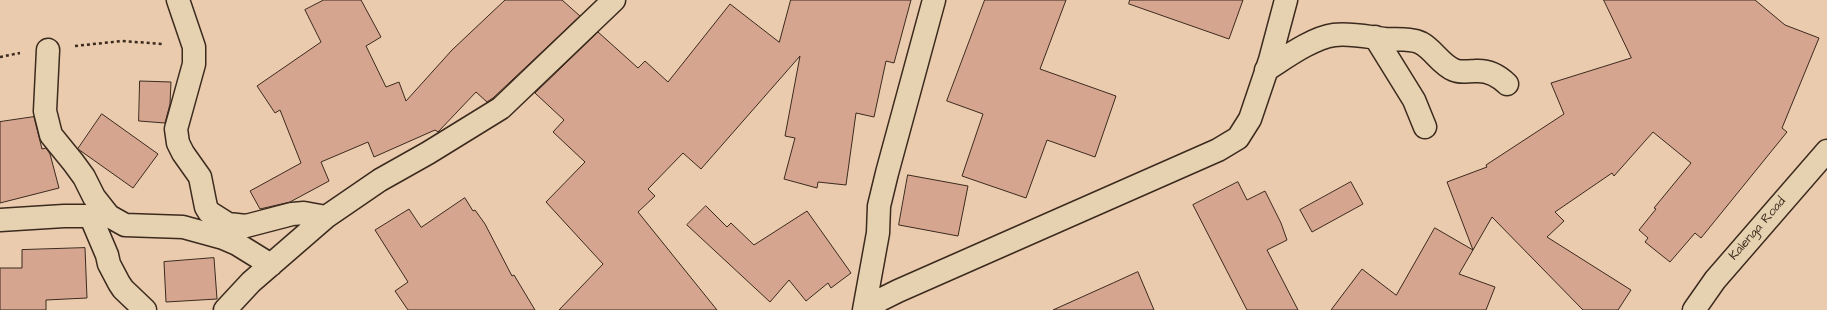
<!DOCTYPE html>
<style>
body{margin:0}
canvas{display:block;background:#eacbad}
</style>
<canvas width="1827" height="310"></canvas>
<script>
const ctx = document.querySelector('canvas').getContext('2d');
ctx.lineJoin = 'round';
function fill(path, color) { ctx.fillStyle = color; ctx.fill(path, 'evenodd'); }
function stroke(path, color, width, dash) { ctx.strokeStyle = color; ctx.lineWidth = width; ctx.lineCap = dash ? 'butt' : 'round'; ctx.setLineDash(dash || []); ctx.stroke(path); }
function write(font, color, halo, rows, align = 'center') {
  ctx.font = font + ' "Architects Daughter",sans-serif'; ctx.lineWidth = 3; ctx.setLineDash([]); ctx.textBaseline = 'middle'; ctx.strokeStyle = halo; ctx.fillStyle = color; for (const [text, x, y, turn = 0] of rows) {
    ctx.save(); ctx.translate(x, y); ctx.rotate((+turn || 0) * Math.PI / 180); ctx.textAlign = isNaN(turn) ? turn : align; if (halo) ctx.strokeText(text, 0, 0); ctx.fillText(text, 0, 0); ctx.restore();
  }
}
const building = new Path2D(`
 M 324,0 L 361,0 L 381,37 L 366,46 L 386,87 L 399,82 L 406,101 L 452,50 L 505,0 L 562,0 L 580,16 L 493,98 L 487,102 L 476,92 L 438,132 L 435,130 L 374,157 L 368,142 L 321,162 L 329,181 L 290,202 L 260,209 L 250,191 L 301,163 L 280,110 L 275,113 L 257,86 L 321,42 L 305,10 Z
 M 791,0 L 911,0 L 894,63 L 886,61 L 874,117 L 856,113 L 846,185 L 818,182 L 817,188 L 784,179 L 795,138 L 785,136 L 800,56 L 701,169 L 683,153 L 648,189 L 655,196 L 638,212 L 717,310 L 559,310 L 603,264 L 546,202 L 585,162 L 553,132 L 564,120 L 535,93 L 598,32 L 638,68 L 645,61 L 668,82 L 730,4 L 779,42 Z
 M 985,0 L 1066,0 L 1040,69 L 1116,96 L 1095,157 L 1047,140 L 1026,198 L 962,176 L 983,114 L 947,101 Z
 M 1130,0 L 1243,0 L 1229,39 L 1129,4 Z
 M 1604,0 L 1755,0 L 1785,25 L 1819,38 L 1782,128 L 1787,132 L 1701,238 L 1695,233 L 1670,262 L 1645,242 L 1648,238 L 1639,230 L 1656,209 L 1654,208 L 1691,163 L 1653,132 L 1614,176 L 1612,173 L 1555,212 L 1564,221 L 1547,237 L 1631,290 L 1618,310 L 1583,310 L 1492,217 L 1473,250 L 1447,182 L 1487,167 L 1486,165 L 1564,114 L 1551,83 L 1631,58 Z
 M 140,81 L 171,82 L 170,104 L 165,123 L 139,121 Z
 M 102,114 L 158,154 L 133,188 L 78,149 Z
 M 34,117 L 42,149 L 46,148 L 50,154 L 59,188 L 0,203 L 0,122 Z
 M 908,175 L 968,186 L 958,236 L 899,225 Z
 M 1238,182 L 1247,200 L 1265,191 L 1281,223 L 1287,240 L 1267,250 L 1298,310 L 1247,310 L 1193,205 Z
 M 1351,182 L 1363,204 L 1312,232 L 1300,210 Z
 M 465,198 L 473,211 L 475,210 L 485,224 L 512,276 L 514,275 L 535,310 L 408,310 L 395,291 L 408,282 L 375,230 L 409,209 L 421,227 Z
 M 706,206 L 727,227 L 731,223 L 754,245 L 807,211 L 851,273 L 831,288 L 828,283 L 806,301 L 789,280 L 770,302 L 687,225 Z
 M 1435,228 L 1473,250 L 1459,274 L 1495,287 L 1486,310 L 1331,310 L 1362,269 L 1396,295 Z
 M 85,248 L 87,298 L 46,300 L 46,310 L 0,310 L 0,268 L 22,268 L 22,250 Z
 M 214,258 L 217,299 L 166,302 L 164,262 Z
 M 1138,272 L 1154,310 L 1053,310 L 1113,283 Z`);
const path = new Path2D(`
 M 75,46 L 122,41 L 163,44
 M 0,57 L 20,53`);
const minor = new Path2D(`
 M 178,0 L 194,47 L 194,64 L 176,129 L 178,143 L 183,153 L 200,177 L 206,207 L 209,212 L 228,224 L 246,226 L 292,214 L 304,213 L 326,217
 M 1375,37 L 1414,100 L 1425,127
 M 48,50 L 45,111 L 51,135 L 73,162 L 84,177 L 94,197 L 109,216 L 125,225 L 183,227 L 223,238 L 237,244 L 271,265
 M 1266,70 C 1285,58 1312,38 1334,35 C 1351,33 1368,37 1385,39 C 1397,40 1411,38 1421,43 C 1434,50 1440,64 1454,70 C 1461,73 1467,71 1475,71 C 1488,70 1498,75 1507,84
 M 90,215 L 107,255 L 109,264 L 119,283 L 123,289 L 145,310
 M 0,220 L 64,216 L 105,216
 M 225,310 L 251,282 L 326,217 L 380,180 L 428,153 L 501,108 L 614,0
 M 864,310 L 878,233 L 879,206 L 887,173 L 934,0
 M 866,310 L 880,300 L 898,291 L 1218,150 L 1238,138 L 1250,119 L 1270,60 L 1286,0`);
const secondary = new Path2D(`
 M 1694,310 L 1715,280 L 1827,151`);
const streetNames = [
 ["Kalenga Road",1758,229,-49]
];
fill(building, '#d6a590');
stroke(building, '#3b2a1e', 1);
stroke(minor, '#3b2a1e', 25);
stroke(secondary, '#3b2a1e', 25);
stroke(path, '#3b2a1e', 2.5, [3, 3]);
stroke(minor, '#e6d1b0', 22);
stroke(secondary, '#e6d1b0', 22);
write('13px', '#3b2a1e', '#e6d1b0', streetNames);
</script>
